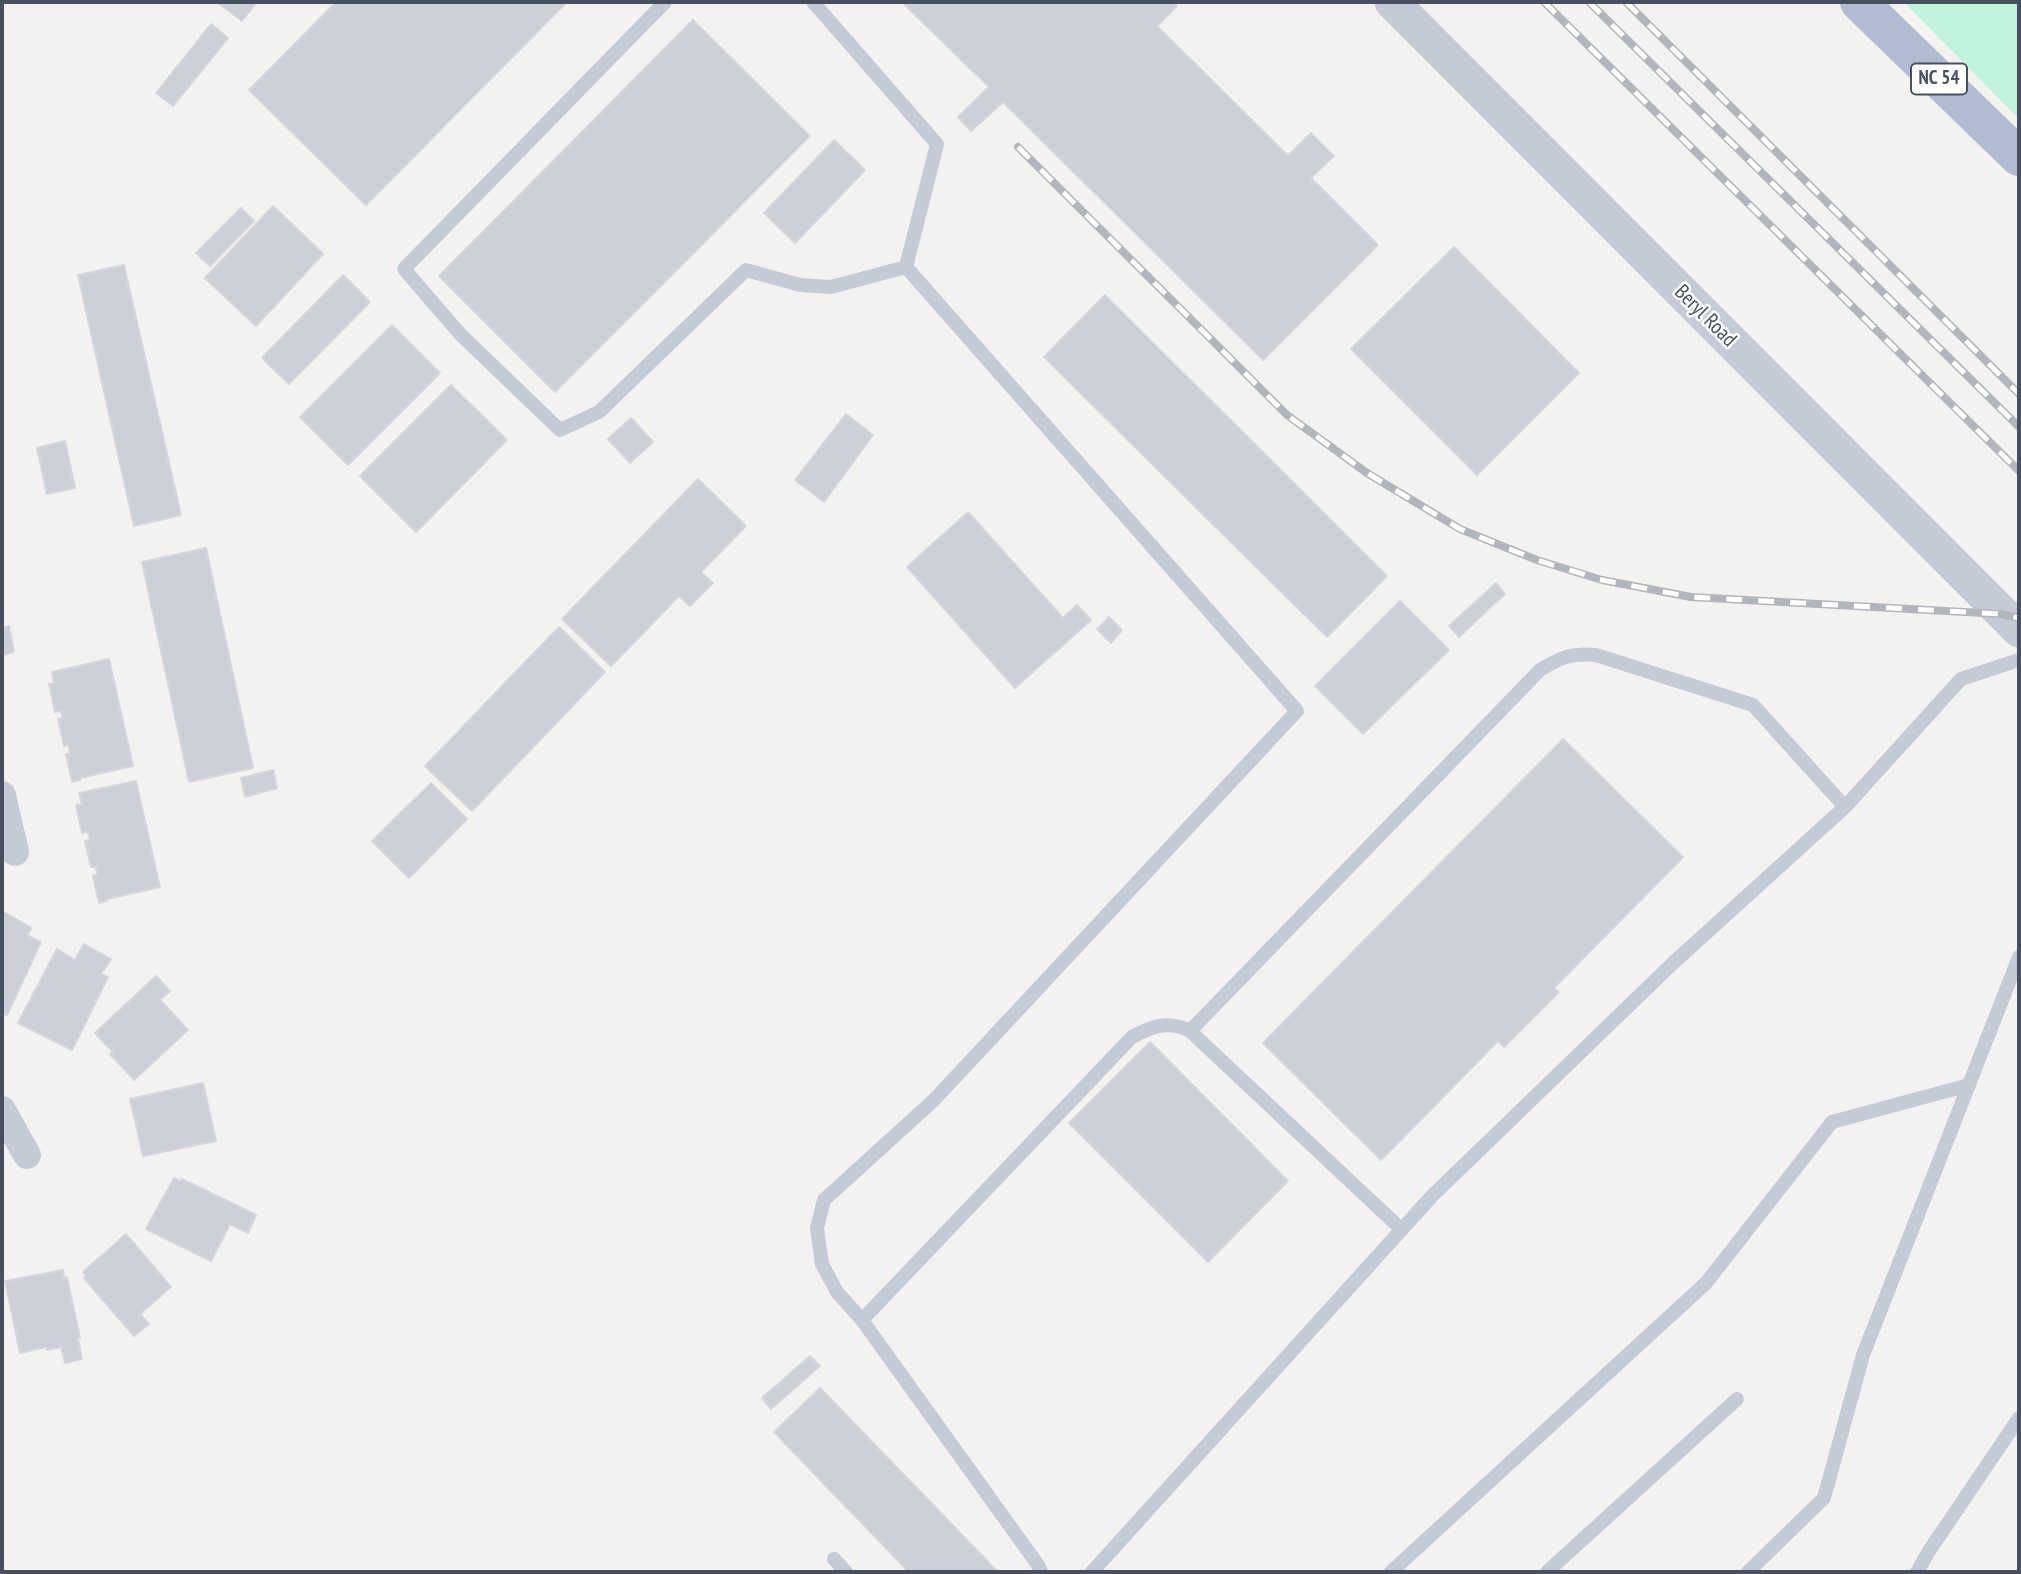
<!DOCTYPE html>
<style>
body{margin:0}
#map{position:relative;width:2021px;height:1574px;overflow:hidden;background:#f4f2f1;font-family:"PT Sans Narrow",sans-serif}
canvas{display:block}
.frame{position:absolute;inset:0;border:4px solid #485060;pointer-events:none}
</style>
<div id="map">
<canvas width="2021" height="1574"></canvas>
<div class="frame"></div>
</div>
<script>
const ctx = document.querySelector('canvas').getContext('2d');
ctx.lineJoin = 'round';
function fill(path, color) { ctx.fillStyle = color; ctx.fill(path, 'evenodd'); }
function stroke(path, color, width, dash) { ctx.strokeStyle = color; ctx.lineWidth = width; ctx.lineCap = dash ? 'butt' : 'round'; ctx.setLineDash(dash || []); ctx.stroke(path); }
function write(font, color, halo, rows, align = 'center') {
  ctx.font = font + ' "PT Sans Narrow",sans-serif'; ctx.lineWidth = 5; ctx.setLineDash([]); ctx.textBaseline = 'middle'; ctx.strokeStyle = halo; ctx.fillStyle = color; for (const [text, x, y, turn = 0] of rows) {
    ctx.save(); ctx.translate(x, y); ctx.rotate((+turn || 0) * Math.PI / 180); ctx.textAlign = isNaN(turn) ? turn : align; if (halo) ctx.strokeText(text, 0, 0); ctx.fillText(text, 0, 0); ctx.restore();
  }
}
const green = new Path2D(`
 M 1904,2 L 2019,2 L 2019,119 Z`);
const building = new Path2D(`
 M 217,2 L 257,2 L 242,21 Z
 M 336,2 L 567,2 L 366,205 L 249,90 Z
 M 902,2 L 1132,2 L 1134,4 L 1136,2 L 1173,2 L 1177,6 L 1157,26 L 1288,156 L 1311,133 L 1334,156 L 1311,178 L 1378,245 L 1263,360 L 1003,102 L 971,131 L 958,117 L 989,87 Z
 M 693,20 L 810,136 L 555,392 L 439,276 Z
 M 211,24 L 228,38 L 173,106 L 156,93 Z
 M 834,140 L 865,170 L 795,243 L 764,213 Z
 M 273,206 L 323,254 L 256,326 L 205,278 Z
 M 241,208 L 254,221 L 210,266 L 196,253 Z
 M 1454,247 L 1579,373 L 1477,475 L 1351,349 Z
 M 124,265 L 181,515 L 134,526 L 78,275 Z
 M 343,275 L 370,302 L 289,384 L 262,358 Z
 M 1105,295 L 1387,576 L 1327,637 L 1044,357 Z
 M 392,325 L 440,373 L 348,465 L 300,417 Z
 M 451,385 L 507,440 L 416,532 L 360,476 Z
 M 846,414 L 873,435 L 824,502 L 795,480 Z
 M 631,418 L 653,442 L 630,463 L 608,439 Z
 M 65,441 L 75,488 L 47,494 L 37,448 Z
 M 698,479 L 746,526 L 701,572 L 713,583 L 690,606 L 679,596 L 611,666 L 562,619 Z
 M 968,512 L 1063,618 L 1077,605 L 1091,620 L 1015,688 L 907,567 Z
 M 206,548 L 253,768 L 189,782 L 142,562 Z
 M 1496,583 L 1505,594 L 1459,637 L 1449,626 Z
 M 1400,601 L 1449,650 L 1363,734 L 1315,686 Z
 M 1109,617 L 1122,630 L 1111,643 L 1097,629 Z
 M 9,626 L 14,652 L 2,655 L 2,628 Z
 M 559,627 L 605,672 L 472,811 L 425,766 Z
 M 109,659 L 133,766 L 80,778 L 80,780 L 72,782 L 66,754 L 70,754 L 69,745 L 64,746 L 58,719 L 63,718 L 61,711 L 55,712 L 49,684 L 54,683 L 52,672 Z
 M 1563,739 L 1683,857 L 1554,988 L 1559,992 L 1504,1047 L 1498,1041 L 1381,1160 L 1263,1043 Z
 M 273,770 L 277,788 L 245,797 L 241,778 Z
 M 136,781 L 160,887 L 107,899 L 107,901 L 99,903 L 93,876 L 97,875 L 96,867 L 91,867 L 85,841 L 90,840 L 88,832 L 82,833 L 76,805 L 82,804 L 79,793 Z
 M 431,783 L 467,819 L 409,878 L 372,841 Z
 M 2,911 L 32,928 L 27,935 L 41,942 L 7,1015 L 2,1013 Z
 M 84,944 L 111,959 L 101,974 L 108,977 L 72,1050 L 18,1023 L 57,949 L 75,960 Z
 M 156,976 L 170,991 L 160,1000 L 188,1030 L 134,1080 L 110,1054 L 113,1052 L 95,1033 Z
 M 1150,1042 L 1288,1181 L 1208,1262 L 1069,1123 Z
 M 203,1083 L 216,1141 L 143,1156 L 130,1099 Z
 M 174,1178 L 180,1181 L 182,1179 L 256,1215 L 248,1233 L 230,1224 L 211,1261 L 146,1229 Z
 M 126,1234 L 171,1287 L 140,1314 L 149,1324 L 134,1336 L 84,1278 L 86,1276 L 83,1272 Z
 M 63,1270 L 64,1278 L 67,1277 L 80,1338 L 78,1339 L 82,1359 L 65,1363 L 61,1347 L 47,1350 L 46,1347 L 20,1353 L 5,1281 Z
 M 810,1356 L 820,1366 L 771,1409 L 762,1398 Z
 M 820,1388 L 998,1572 L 909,1572 L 774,1432 Z`);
const service = new Path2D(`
 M 665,2 L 404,269 L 460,334 L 560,430 L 599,412 L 746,270 L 800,285 L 831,287 L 906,267
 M 813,2 L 937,144 L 906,267 L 1297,711 L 934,1100 L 824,1200 L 817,1228 L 822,1264 L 837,1292 L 862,1320 L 1038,1565 L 1041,1572
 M 1401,1229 L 1190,1031 L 1540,670 C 1561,657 1571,653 1596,655 L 1753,705 L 1845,807
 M 862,1320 L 1132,1037 C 1152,1026 1169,1020 1190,1031
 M 834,1559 L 846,1572
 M 1092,1572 L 1432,1196 L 1672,964 L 1845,807 L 1961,679 L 2019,660
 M 1391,1572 L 1706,1283 L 1832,1122 L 1969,1085
 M 1547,1572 L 1737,1399
 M 1748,1572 L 1824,1498 L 1863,1355 L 2019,957
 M 1917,1572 L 1929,1551 L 2019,1418`);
const minor = new Path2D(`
 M 2,795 L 15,852
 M 2,1110 L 27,1155`);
const tertiary = new Path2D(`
 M 1392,2 L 2019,630`);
const primary = new Path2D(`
 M 1859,2 L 2019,157`);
const rail = new Path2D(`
 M 1544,2 L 2019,471
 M 1589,2 L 2019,427
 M 1626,2 L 2019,394
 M 1018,147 L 1287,415 L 1367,473 L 1460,529 L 1537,560 L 1602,580 L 1691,597 L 2001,614 L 2019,618`);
const shields = [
 [1939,79,56]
];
const shieldNames = [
 ["NC 54",1939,79]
];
const streetNames = [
 ["Beryl Road",1705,316,45]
];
fill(green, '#c0f2dc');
fill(building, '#cdcfd7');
stroke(building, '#d5d6dd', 2);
stroke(service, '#c5cbd6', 14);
stroke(minor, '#c5cbd6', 28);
stroke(tertiary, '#c5cbd6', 35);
stroke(primary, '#b1bbd1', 38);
stroke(rail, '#b3b5bc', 8);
stroke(rail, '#fff', 5, [16]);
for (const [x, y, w] of shields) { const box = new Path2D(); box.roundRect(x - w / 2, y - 15.5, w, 31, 5); ctx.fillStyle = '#fff'; ctx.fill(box); stroke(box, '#485060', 2); }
write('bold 19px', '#485060', null, shieldNames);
write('21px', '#485060', '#fff', streetNames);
</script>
